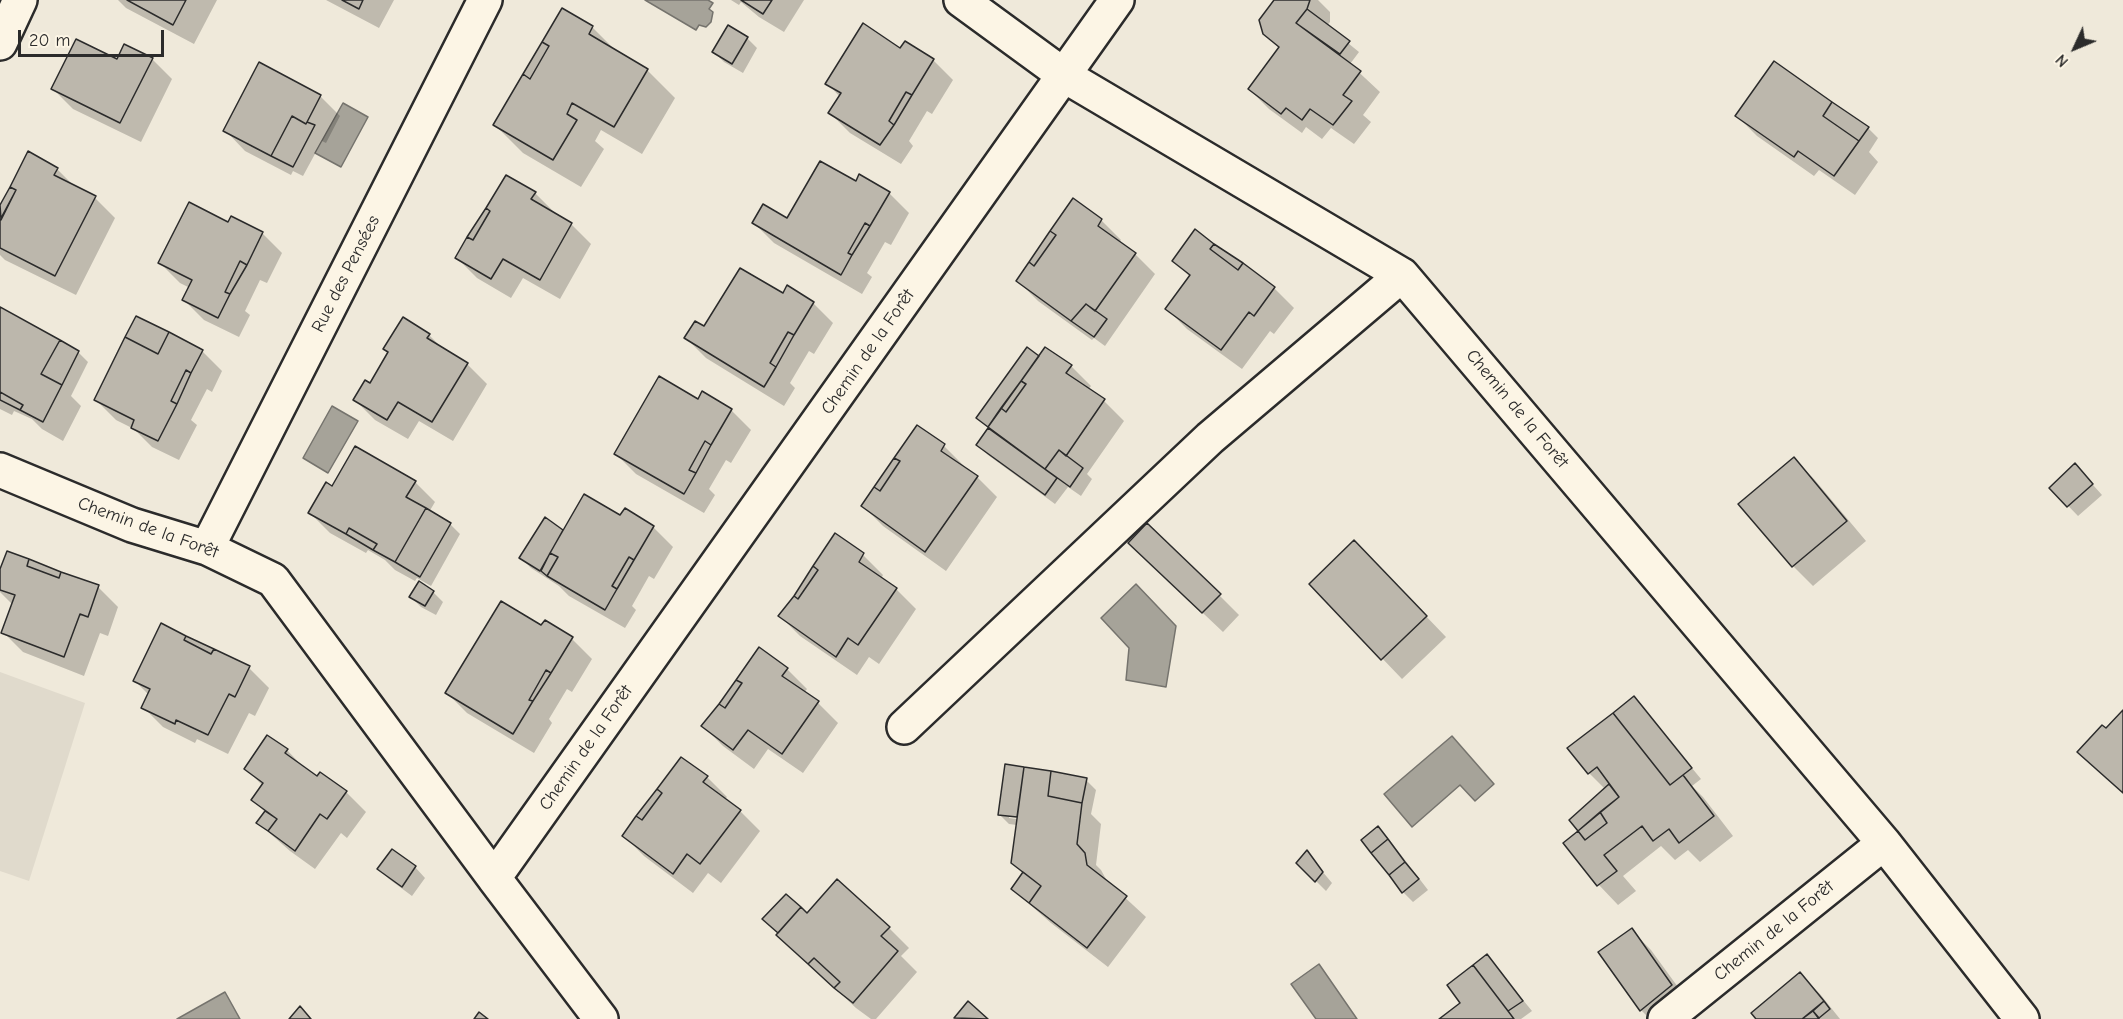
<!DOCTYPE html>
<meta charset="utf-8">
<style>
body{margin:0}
#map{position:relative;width:2123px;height:1019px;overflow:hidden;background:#efe9da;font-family:"Comic Neue",sans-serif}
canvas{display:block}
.north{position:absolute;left:2045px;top:18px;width:60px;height:60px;-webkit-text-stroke:4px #fcf5e5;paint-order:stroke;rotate:226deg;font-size:16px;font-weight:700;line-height:24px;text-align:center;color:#2b2b2b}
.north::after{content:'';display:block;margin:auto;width:21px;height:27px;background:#2b2b2b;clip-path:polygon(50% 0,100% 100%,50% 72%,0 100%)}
.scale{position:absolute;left:18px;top:30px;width:146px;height:27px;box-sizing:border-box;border:3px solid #2b2b2b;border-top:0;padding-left:8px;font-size:18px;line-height:21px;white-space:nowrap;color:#2b2b2b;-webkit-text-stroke:4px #fcf5e5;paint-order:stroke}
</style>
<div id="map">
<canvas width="2123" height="1019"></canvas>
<div class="north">N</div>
<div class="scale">20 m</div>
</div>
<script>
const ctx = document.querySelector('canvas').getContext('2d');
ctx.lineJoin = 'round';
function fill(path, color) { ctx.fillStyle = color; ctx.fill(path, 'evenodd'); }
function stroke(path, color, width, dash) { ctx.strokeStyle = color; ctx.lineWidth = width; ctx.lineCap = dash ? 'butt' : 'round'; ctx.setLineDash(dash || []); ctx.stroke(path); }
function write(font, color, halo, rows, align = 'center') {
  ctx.font = font + ' "Comic Neue",sans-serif'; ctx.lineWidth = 5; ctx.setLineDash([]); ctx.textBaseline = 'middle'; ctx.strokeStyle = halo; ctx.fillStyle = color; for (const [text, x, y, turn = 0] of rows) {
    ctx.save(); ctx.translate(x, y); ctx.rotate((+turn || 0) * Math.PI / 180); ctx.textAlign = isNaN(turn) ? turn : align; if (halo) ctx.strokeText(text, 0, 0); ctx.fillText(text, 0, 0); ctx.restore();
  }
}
const built = new Path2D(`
 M 0,672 L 85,703 L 29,881 L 0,871 Z`);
const water = new Path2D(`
 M 645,0 L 708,0 L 713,3 L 709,9 L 713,12 L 711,22 L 706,27 L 699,25 L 696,30 Z
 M 343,103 L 368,117 L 341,167 L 315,153 Z
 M 332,406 L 358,421 L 328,473 L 303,458 Z
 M 1136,584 L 1176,626 L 1166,687 L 1126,680 L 1129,648 L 1101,618 Z
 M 1452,736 L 1494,784 L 1475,801 L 1460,785 L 1412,827 L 1384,794 Z
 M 1319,964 L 1357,1019 L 1316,1019 L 1291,984 Z
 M 225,992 L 240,1019 L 177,1019 Z`);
const shadow = new Path2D(`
 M 118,0 L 217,0 L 194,44 L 126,8 Z
 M 326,0 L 394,0 L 379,28 Z
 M 731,0 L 804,0 L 784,32 L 759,17 L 741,2 L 739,5 Z
 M 1276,0 L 1318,0 L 1330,12 L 1330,22 L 1327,26 L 1359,52 L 1350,64 L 1380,92 L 1363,115 L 1371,122 L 1354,144 L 1331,128 L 1322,139 L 1306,127 L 1302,133 L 1269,109 L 1249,89 L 1279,48 L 1264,33 Z
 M 592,27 L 617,52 L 647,70 L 675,98 L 642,154 L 601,130 L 595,141 L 604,149 L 581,187 L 523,153 L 495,125 Z
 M 747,38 L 757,48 L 743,73 L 724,62 L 714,52 Z
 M 901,50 L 933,60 L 953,80 L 932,114 L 927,111 L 909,141 L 913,146 L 901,164 L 850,133 L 830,113 L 840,97 L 827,83 Z
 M 152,59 L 172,79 L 141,142 L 73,109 L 53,89 L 117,61 Z
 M 320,96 L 340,116 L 326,143 L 322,141 L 303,176 L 293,171 L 291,175 L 245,151 L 225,130 Z
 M 1737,116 L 1868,128 L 1878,138 L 1869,152 L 1878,162 L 1855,195 L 1819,170 L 1814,176 L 1757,136 Z
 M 57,169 L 76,188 L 95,198 L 115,218 L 76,295 L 5,260 L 0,255 L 0,209 L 11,188 Z
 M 856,183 L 889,193 L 909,213 L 891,245 L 885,242 L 867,273 L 872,277 L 862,294 L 774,243 L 754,223 L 787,220 Z
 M 535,193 L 555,213 L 554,214 L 571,224 L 591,244 L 560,299 L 523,278 L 511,298 L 477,278 L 457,258 Z
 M 1073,200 L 1101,220 L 1121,240 L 1119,243 L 1135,254 L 1155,274 L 1105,346 L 1094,338 L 1092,340 L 1038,301 L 1018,281 Z
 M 228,224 L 262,233 L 282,253 L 267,283 L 260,280 L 245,311 L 250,315 L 239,337 L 204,320 L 184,300 L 190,288 L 180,283 L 160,263 Z
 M 1174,261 L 1274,288 L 1294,308 L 1274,334 L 1270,331 L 1242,369 L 1187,329 L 1167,309 L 1190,277 Z
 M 788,287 L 813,303 L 833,323 L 814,354 L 809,351 L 790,383 L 795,388 L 784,406 L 706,358 L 686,338 L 783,295 Z
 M 0,310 L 78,352 L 88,362 L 71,396 L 81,406 L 63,441 L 42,429 L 32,419 L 14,411 L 12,415 L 0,409 Z
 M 429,335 L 445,351 L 467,364 L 487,384 L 453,441 L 419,421 L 408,439 L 375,420 L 355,400 Z
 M 202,351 L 222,371 L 212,392 L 207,389 L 191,420 L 197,425 L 179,460 L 152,447 L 134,429 L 116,420 L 96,400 Z
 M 1039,358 L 1071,366 L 1091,386 L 1088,390 L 1104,401 L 1124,421 L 1087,474 L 1092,479 L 1081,496 L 1068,487 L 1055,504 L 988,455 L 978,445 L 989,429 L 978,418 Z
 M 699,401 L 731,410 L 751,430 L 731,463 L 726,460 L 709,489 L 715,495 L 704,513 L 636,474 L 616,454 Z
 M 918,427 L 944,446 L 964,466 L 963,468 L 977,477 L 997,497 L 946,571 L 883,526 L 863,506 Z
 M 1794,459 L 1814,479 L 1866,541 L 1813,586 L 1793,566 Z
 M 2085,476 L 2102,495 L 2078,516 L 2051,488 Z
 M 415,482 L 435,502 L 429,512 L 450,524 L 460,534 L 431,586 L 417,578 L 415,581 L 395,570 L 385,560 L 368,550 L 366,553 L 330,533 L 310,513 L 333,489 Z
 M 621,517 L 653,527 L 673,547 L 654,579 L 649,576 L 632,606 L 636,610 L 625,628 L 569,596 L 559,586 L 531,568 L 521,558 L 545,519 L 564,532 Z
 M 836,535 L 863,555 L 883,575 L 881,579 L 896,589 L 916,609 L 879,664 L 869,657 L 857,675 L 800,636 L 780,616 L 795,597 Z
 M 1374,562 L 1446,637 L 1402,679 L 1311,584 Z
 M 1150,563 L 1219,595 L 1239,615 L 1223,632 Z
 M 0,573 L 98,587 L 118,607 L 108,636 L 100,633 L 84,676 L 23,652 L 3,632 L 13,605 L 0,592 Z
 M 433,592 L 443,602 L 436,615 L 421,607 L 411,597 Z
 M 545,622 L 572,639 L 592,659 L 572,692 L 567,689 L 549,719 L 552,723 L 534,753 L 467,713 L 447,693 L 542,627 Z
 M 214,650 L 249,668 L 269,688 L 255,716 L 249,713 L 228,754 L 197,739 L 195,743 L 163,727 L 143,707 L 149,695 L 135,681 Z
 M 787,669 L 807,689 L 804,693 L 818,703 L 838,723 L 803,773 L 768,749 L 754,769 L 723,746 L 703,726 Z
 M 1634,698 L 1701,779 L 1692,786 L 1703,797 L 1733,836 L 1700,862 L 1688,850 L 1675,860 L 1661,846 L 1623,876 L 1636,891 L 1618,905 L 1599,885 L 1565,843 L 1580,831 L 1605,789 L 1589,773 L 1569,749 Z
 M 287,750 L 307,771 L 346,792 L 366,812 L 347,838 L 341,833 L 315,869 L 290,851 L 258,823 L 266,813 L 253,800 L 263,786 L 246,769 Z
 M 1006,766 L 1086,780 L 1096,790 L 1091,814 L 1101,824 L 1096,865 L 1101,870 L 1107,881 L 1146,917 L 1108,967 L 1051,923 L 1012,889 L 1024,874 L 1012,862 L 1017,825 L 1009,824 L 999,814 ZM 1009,815 L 1025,817 L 1024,820 L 1009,818 Z
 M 707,777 L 727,797 L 724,800 L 740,811 L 760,831 L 721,883 L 708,873 L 693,893 L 644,856 L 624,836 Z
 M 1378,828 L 1388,838 L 1428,890 L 1413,902 L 1403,892 Z
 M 392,851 L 415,867 L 425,878 L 412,896 L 389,879 L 379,869 Z
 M 1307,853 L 1332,883 L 1326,891 L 1298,863 Z
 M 807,915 L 889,928 L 909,948 L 901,956 L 917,972 L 876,1019 L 871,1019 L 856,1008 L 778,935 Z
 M 1631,930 L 1651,950 L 1691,1005 L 1650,1019 L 1641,1010 Z
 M 1487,956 L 1532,1011 L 1521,1019 L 1441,1019 L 1462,1003 Z
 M 1800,974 L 1820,994 L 1840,1019 L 1758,1019 Z`);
const building = new Path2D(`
 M 127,0 L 186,0 L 173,25 Z
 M 342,0 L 363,0 L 359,9 Z
 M 741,0 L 772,0 L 763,14 Z
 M 1274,0 L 1310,0 L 1307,9 L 1296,23 L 1361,71 L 1343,95 L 1352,101 L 1333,125 L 1310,109 L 1302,120 L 1286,108 L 1281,114 L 1248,89 L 1279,47 L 1263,34 L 1259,20 Z
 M 562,8 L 593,26 L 589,34 L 648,69 L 614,127 L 572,103 L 567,114 L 577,120 L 553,160 L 493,125 L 523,74 L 530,79 L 549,46 L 542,42 Z
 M 1307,9 L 1350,41 L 1340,54 L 1296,23 Z
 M 863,23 L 900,48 L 905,41 L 934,59 L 912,95 L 906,92 L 889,121 L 894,125 L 880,145 L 828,113 L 841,93 L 825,84 Z
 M 728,25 L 748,37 L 732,64 L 712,52 Z
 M 76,39 L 117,59 L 124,44 L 153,58 L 120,123 L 51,89 Z
 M 542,42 L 549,46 L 530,79 L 523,74 Z
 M 1774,61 L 1832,102 L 1823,116 L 1859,141 L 1834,176 L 1798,151 L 1794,157 L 1735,116 Z
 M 259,62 L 321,95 L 306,124 L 292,116 L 271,156 L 223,131 Z
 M 906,92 L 912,95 L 894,125 L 889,121 Z
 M 1832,102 L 1869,127 L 1859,141 L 1823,116 Z
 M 292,116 L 306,124 L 307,122 L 315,125 L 293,167 L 271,156 Z
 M 28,151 L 58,168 L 54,175 L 96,196 L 55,276 L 0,248 L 0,220 L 16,190 L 10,187 Z
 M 820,161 L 856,181 L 859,174 L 890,192 L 870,226 L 865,223 L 848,253 L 852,255 L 841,275 L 752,223 L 763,204 L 787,218 Z
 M 506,175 L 536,192 L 531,199 L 572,223 L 540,280 L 503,259 L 491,279 L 455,258 L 467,237 L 473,240 L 490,211 L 486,208 Z
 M 10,187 L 16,190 L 1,220 L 0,205 Z
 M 1073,198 L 1102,219 L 1098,226 L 1136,253 L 1095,311 L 1086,304 L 1071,321 L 1016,281 L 1029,262 L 1034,266 L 1056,235 L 1050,231 Z
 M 189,202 L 228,222 L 231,216 L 263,232 L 247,265 L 240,261 L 225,292 L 230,294 L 218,318 L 182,300 L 192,280 L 158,263 Z
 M 486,208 L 490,211 L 473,240 L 467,237 Z
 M 865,223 L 870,226 L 852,255 L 848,253 Z
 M 1195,229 L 1214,244 L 1210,249 L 1238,270 L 1243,263 L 1275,287 L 1254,316 L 1249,312 L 1221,350 L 1165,309 L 1190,275 L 1172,261 Z
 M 1050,231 L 1056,235 L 1034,266 L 1029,262 Z
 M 1214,244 L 1243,263 L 1238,270 L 1210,249 Z
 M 240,261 L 247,265 L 230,294 L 225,292 Z
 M 740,268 L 783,293 L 787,285 L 814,302 L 794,335 L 788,332 L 770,363 L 776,367 L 764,387 L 684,338 L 695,321 L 704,326 Z
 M 1086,304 L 1107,319 L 1094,337 L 1071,321 Z
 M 0,307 L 60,340 L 41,374 L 62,385 L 43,422 L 20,410 L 23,405 L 0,392 Z
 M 136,316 L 169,332 L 158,354 L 125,337 Z
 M 403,317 L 430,334 L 427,338 L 468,363 L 432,422 L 398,402 L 387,420 L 353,400 L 365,380 L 370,383 L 388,352 L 383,349 Z
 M 169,332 L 203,350 L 191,373 L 186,370 L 171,401 L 177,404 L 158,441 L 131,428 L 134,420 L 94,400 L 125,337 L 158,354 Z
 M 788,332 L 794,335 L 776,367 L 770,363 Z
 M 60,340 L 79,351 L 62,385 L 41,374 Z
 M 1027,347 L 1039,356 L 988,427 L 976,418 Z
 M 1045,347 L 1072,365 L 1066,373 L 1105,399 L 1066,456 L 1059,450 L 1045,469 L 988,427 L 1001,408 L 1006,412 L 1026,384 L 1021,381 Z
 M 186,370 L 191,373 L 177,404 L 171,401 Z
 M 659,376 L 698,399 L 702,391 L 732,409 L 711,445 L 705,441 L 689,470 L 696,473 L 684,494 L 614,454 Z
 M 1021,381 L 1026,384 L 1006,412 L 1001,408 Z
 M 0,392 L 23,405 L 20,410 L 0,400 Z
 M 917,425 L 945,444 L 941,451 L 978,476 L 925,552 L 861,506 L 874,487 L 880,491 L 900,461 L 894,458 Z
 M 988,428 L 1057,478 L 1045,495 L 976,445 Z
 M 705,441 L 711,445 L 696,473 L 689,470 Z
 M 355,446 L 416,481 L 406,497 L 426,508 L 395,562 L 373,550 L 377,544 L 349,528 L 346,534 L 308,513 L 326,482 L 332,486 Z
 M 1059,450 L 1083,468 L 1070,487 L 1045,469 Z
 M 1794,457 L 1847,521 L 1792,567 L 1738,504 Z
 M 894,458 L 900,461 L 880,491 L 874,487 Z
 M 2075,463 L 2093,484 L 2067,507 L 2049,488 Z
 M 584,494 L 620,515 L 625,508 L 654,526 L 634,560 L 629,557 L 612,586 L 617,589 L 605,610 L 547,576 L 558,557 L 550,553 Z
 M 426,508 L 451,523 L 420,577 L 395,562 Z
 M 545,517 L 563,530 L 540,571 L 519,558 Z
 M 1147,523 L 1221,594 L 1202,613 L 1128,543 Z
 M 349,528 L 377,544 L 373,550 L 346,534 Z
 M 835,533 L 864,553 L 859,562 L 897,588 L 858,645 L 848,638 L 836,657 L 778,616 L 794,596 L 798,599 L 818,570 L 813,566 Z
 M 1354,540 L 1427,616 L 1381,660 L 1309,584 Z
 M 7,551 L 29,559 L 27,566 L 59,578 L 61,572 L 99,585 L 88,617 L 80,614 L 64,657 L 1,633 L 15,595 L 0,590 L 0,569 Z
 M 550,553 L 558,557 L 547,576 L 541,571 Z
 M 629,557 L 634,560 L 617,589 L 612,586 Z
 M 29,559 L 61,572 L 59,578 L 27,566 Z
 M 813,566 L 818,570 L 798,599 L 794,596 Z
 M 419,581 L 434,591 L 425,606 L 409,597 Z
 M 501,601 L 541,625 L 545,620 L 573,637 L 551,673 L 546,670 L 529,700 L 533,701 L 513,734 L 445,693 Z
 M 161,623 L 186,636 L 184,640 L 211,654 L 214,649 L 250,666 L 235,697 L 229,694 L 208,735 L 176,720 L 175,724 L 141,708 L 150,689 L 133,681 Z
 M 186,636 L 214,649 L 211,654 L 184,640 Z
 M 759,647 L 788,668 L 782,676 L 819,701 L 782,754 L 748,730 L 733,750 L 701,726 L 719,704 L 725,708 L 742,683 L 736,680 Z
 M 546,670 L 551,673 L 533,701 L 529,700 Z
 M 736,680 L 742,683 L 725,708 L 719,704 Z
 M 1634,696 L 1692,768 L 1670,785 L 1613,713 Z
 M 2123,710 L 2123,793 L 2077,752 L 2102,725 L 2106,728 Z
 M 1613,713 L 1670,785 L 1683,775 L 1714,816 L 1679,843 L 1669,829 L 1653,841 L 1642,826 L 1604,855 L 1617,871 L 1597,886 L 1563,843 L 1578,831 L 1585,840 L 1607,823 L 1600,812 L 1619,797 L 1597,767 L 1588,774 L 1567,748 Z
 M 267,735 L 288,749 L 285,753 L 317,776 L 320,772 L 347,791 L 327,819 L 320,814 L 295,851 L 268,831 L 277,819 L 251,800 L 263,783 L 244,769 Z
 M 681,757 L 708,776 L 703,782 L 741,810 L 700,864 L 687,854 L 673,874 L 622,836 L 636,816 L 642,820 L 662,793 L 657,789 Z
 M 1005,764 L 1024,767 L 1017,817 L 998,815 Z
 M 1024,767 L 1051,771 L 1048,796 L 1082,803 L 1077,844 L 1085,853 L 1087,865 L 1127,896 L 1087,948 L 1029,903 L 1041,886 L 1011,863 Z
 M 1051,771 L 1087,778 L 1082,803 L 1048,796 Z
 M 1609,784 L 1619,797 L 1578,831 L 1569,820 Z
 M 657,789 L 662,793 L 642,820 L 636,816 Z
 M 265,811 L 277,819 L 268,831 L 256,823 Z
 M 1600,812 L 1607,823 L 1585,840 L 1578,831 Z
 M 1378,826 L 1388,839 L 1371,853 L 1361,840 Z
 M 1388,839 L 1405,862 L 1389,875 L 1371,853 Z
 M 392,849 L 416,866 L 402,887 L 377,869 Z
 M 1307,850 L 1323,872 L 1315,882 L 1296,863 Z
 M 1405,862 L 1419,879 L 1402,893 L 1389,875 Z
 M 1023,872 L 1041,886 L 1029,903 L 1011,889 Z
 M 837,879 L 890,927 L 881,936 L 898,951 L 853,1003 L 834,988 L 840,982 L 814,958 L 808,964 L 776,935 L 801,907 L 807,913 Z
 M 786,894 L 801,907 L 778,933 L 762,919 Z
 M 1632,928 L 1672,985 L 1640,1011 L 1598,952 Z
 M 1487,954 L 1523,1001 L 1508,1011 L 1473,965 Z
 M 814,958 L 840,982 L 834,988 L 808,964 Z
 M 1473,965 L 1508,1011 L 1514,1019 L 1439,1019 L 1460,1003 L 1447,985 Z
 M 1800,972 L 1824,1001 L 1802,1019 L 1756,1019 L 1751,1013 Z
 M 968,1001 L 988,1019 L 954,1018 Z
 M 1824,1001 L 1830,1009 L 1819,1018 L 1813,1011 Z
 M 300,1006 L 311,1019 L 289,1019 Z
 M 1813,1011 L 1819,1019 L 1802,1019 Z
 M 479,1012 L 488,1019 L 474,1019 Z`);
const street = new Path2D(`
 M 961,0 L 1065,76 L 1402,275 L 1884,843 L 2022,1019
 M 0,43 L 20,0
 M 0,470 L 132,525 L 207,548 L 273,580 L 494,878 L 1117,0
 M 207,548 L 485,0
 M 904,727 L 1210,438 L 1402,275
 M 494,878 L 601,1019
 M 1665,1019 L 1884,843`);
const streetNames = [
 ["Rue des Pensées",346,274,-63],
 ["Chemin de la Forêt",868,352,-55],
 ["Chemin de la Forêt",1517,409,50],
 ["Chemin de la Forêt",148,528,20],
 ["Chemin de la Forêt",586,748,-55],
 ["Chemin de la Forêt",1774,931,-39]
];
fill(built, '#e0dacc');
fill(water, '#a6a399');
stroke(water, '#75736d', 1.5);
fill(shadow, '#0003');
fill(building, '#bcb7ac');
stroke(building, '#2b2b2b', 1.5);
stroke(street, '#2b2b2b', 38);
stroke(street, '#fcf5e5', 33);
write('18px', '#2b2b2b', '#fcf5e5', streetNames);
</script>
